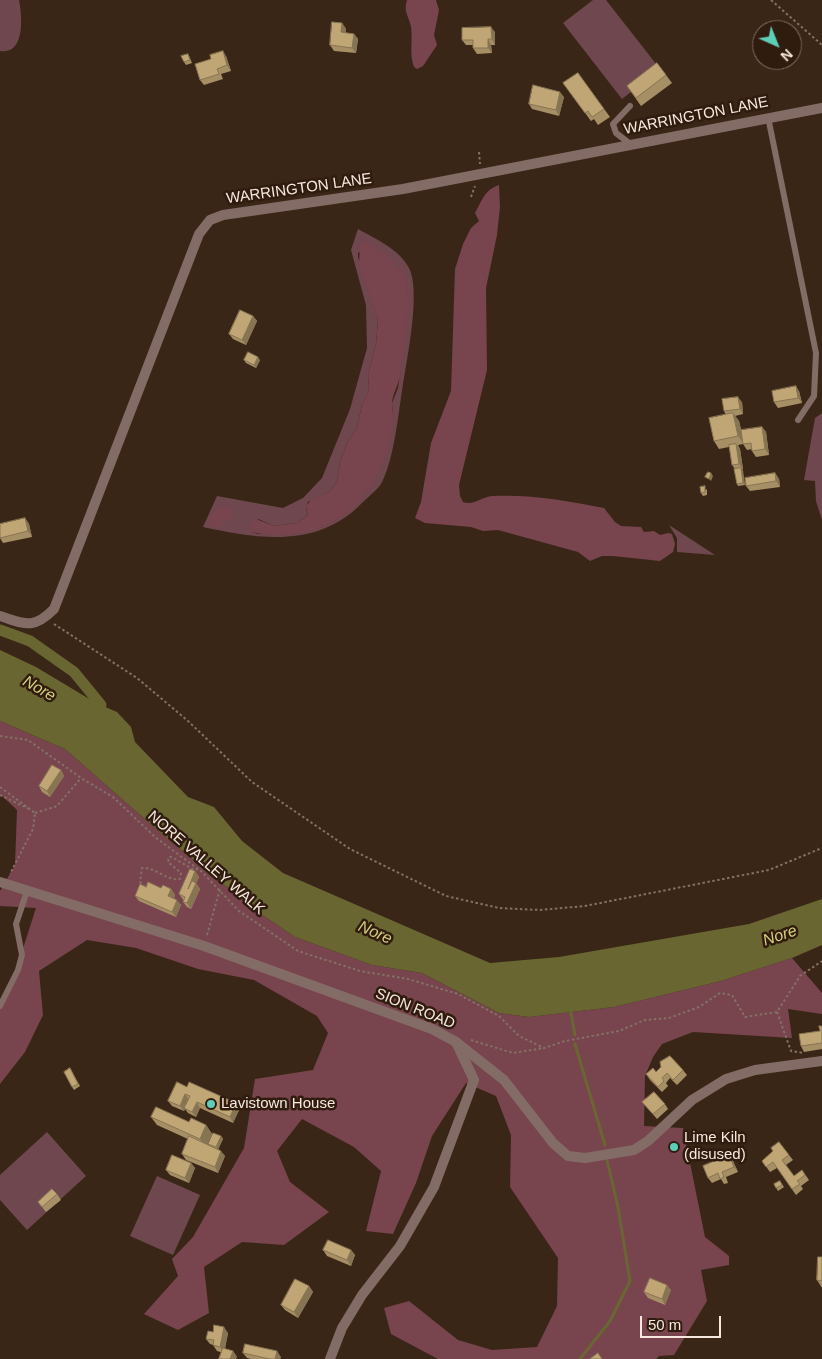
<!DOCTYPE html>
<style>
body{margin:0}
#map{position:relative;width:822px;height:1359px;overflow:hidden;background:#3a2617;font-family:Arial,sans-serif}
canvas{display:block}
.north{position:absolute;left:752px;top:20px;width:50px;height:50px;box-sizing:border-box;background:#301c0e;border:1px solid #7f6e61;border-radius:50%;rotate:136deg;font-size:14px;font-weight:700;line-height:20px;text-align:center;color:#f6e8de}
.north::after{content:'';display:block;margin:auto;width:18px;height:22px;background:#5dceb8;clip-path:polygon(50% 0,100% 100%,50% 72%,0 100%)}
.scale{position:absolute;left:640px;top:1316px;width:81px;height:22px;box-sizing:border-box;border:2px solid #f6e8de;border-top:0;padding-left:6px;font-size:15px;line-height:18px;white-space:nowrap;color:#f6e8de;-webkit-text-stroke:4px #301c0e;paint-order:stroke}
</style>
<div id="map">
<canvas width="822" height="1359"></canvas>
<div class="north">N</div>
<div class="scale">50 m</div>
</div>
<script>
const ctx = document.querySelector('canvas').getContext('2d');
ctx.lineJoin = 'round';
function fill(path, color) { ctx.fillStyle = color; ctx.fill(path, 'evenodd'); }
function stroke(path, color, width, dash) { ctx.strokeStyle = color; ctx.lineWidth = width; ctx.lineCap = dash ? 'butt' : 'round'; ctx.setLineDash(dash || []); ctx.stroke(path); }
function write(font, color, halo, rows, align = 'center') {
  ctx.font = font + ' Arial,sans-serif'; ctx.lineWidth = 5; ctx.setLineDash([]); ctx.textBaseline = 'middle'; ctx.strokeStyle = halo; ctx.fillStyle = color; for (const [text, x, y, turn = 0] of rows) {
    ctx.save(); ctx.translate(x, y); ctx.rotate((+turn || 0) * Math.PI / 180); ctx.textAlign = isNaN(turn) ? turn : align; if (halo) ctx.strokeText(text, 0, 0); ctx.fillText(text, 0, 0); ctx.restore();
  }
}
const green = new Path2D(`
 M 0,0 L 19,0 C 22,15 26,55 0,51 Z
 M 593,0 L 606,0 L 660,69 L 622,99 L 563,23 Z
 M 358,229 C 376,239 399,249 409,268 C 420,289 409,348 405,372 C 399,404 396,452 383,480 C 380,488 369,496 363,502 C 318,549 260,539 203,527 L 217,496 L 283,508 L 303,498 L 322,478 L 350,409 L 367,348 L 366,305 L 351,250 ZM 371,244 L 397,266 L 408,286 L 401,368 L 398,388 L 392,403 L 393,416 L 336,520 L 319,528 L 258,534 L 252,532 L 258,519 L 274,526 L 297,523 L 308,515 L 306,508 L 308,502 L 329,492 L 337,482 L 340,462 L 347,443 L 357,428 L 362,404 L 369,391 L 368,375 L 376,344 L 378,320 L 358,257 L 358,253 Z
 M 822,413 L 822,520 L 816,501 L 815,481 L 804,480 L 815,418 Z
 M 669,525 L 715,555 L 677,552 L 677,538 Z
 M 47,1132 L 86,1176 L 27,1230 L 0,1200 L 0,1175 Z
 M 157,1176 L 200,1195 L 173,1255 L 130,1236 Z`);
const forest = new Path2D(`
 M 407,0 L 436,0 L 439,10 L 434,35 L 437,45 L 423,66 L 417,69 L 414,67 C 409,54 413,41 411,27 C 409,16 403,12 407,0 Z
 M 499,185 L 500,207 L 497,235 L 486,288 L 487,370 L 459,485 L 460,496 L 463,502 C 473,506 482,497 492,496 C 531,494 568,501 604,508 L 615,522 L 621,526 L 641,527 L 644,532 L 654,531 L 660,535 L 668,533 L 672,534 L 675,544 L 673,552 L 660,561 L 613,556 L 602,556 L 590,561 L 578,552 L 498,530 L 483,531 L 471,527 L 425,523 L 415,518 L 421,502 L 431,443 L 451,391 L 455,269 L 463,244 L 471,228 L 479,221 L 475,213 C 482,201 484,190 499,185 Z
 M 367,242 C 384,250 404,268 408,286 C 408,316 405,347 400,377 C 398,385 393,394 392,402 C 392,407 393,412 393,417 C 388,472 358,523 301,533 C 286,535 267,536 252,532 L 249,525 L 256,519 L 274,526 L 297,523 L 308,515 L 306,506 L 312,499 L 329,492 L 337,482 L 340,462 L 347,443 L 357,428 L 362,404 L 369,391 L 368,375 L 376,344 L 378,320 L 359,264 L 360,244 Z
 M 227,506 L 233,509 L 234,517 L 225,522 L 219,528 L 209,525 C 208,513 216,508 227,506 Z
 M 0,721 L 65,749 L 163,835 L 255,910 L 295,937 L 372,965 L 422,973 L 499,1013 L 529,1017 L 614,1007 L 721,981 L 792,958 L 822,993 L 822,1014 L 788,1009 L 792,1038 L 693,1032 L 662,1044 L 653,1057 L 645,1076 L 644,1126 L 683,1128 L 705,1237 L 729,1256 L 729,1265 L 701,1270 L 707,1301 L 674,1355 L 659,1356 L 656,1359 L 438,1359 L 391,1334 L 384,1308 L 409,1301 L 458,1340 L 492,1350 L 537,1347 L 557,1306 L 558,1258 L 510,1187 L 511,1135 L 496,1096 L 466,1083 L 432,1136 L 416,1183 L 393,1234 L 366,1231 L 381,1171 L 354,1147 L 302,1119 L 277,1151 L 290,1182 L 329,1212 L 284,1245 L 242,1242 L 204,1267 L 209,1313 L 178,1330 L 144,1314 L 178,1276 L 172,1259 L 193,1237 L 244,1148 L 255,1079 L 313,1070 L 328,1033 L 317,1016 L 254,980 L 198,969 L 136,948 L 87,940 L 39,971 L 43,1015 L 25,1052 L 0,1084 L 0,1000 L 10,989 L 36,908 L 0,906 L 0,891 L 15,865 L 17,810 L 0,794 Z`);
const water = new Path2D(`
 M 0,650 L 36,667 L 96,703 L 117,712 L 131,727 L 135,742 L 188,797 L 214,807 L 242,841 L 283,873 L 490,963 L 559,957 L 749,924 L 822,899 L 822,945 L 792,958 L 721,981 L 614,1007 L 529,1017 L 499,1013 L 422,973 L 372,965 L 295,937 L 255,910 L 163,835 L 65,749 L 0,721 Z`);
const stream = new Path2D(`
 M 570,1008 L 575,1035
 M 575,1044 L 605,1145
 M 580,1359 L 610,1321 L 630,1281 L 618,1207 L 607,1160`);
const canal = new Path2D(`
 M 0,630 L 30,641 L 74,672 L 101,705`);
const path = new Path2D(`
 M 771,0 L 822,45
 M 479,152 L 480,164
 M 471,197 L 475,186
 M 54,624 L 137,678 L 188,721 L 252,782 L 350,849 L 446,896 L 499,908 L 540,910 L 585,906 L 769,870 L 822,848
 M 0,736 L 28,740 L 81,778 L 113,797 L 155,837 L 202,872 L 239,911 L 298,951 L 360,971 L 408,979 L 458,994 L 499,1016 L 519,1036 L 544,1048 L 565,1041 L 619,1031 L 645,1020 L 669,1018 L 699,1007 L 720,993 L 732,995 L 745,1017 L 777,1012 L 800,976 L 822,961
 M 0,787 L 35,813 L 33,829 L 10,874
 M 0,795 L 29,809
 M 35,813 L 57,806 L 81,778
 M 145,887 L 140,882 L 142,868 C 156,867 166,881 180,879 L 181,873 L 168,862 L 169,857 L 172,857 L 194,870 L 198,869
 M 207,935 L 220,889
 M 777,1012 L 791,1051 L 804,1053
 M 471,1040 L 513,1053 L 544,1048`);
const service = new Path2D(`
 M 768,117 L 816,353 L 814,396 L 798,420
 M 629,143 L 616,133 L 613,124 L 630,106
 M 0,1006 L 18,970 L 22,955 L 16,924 L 27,891`);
const minor = new Path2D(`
 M 0,616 C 25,624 33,630 54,609 L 199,234 L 210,220 L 223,215 L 403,189 L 822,108
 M 330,1359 L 342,1328 L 362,1295 L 400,1246 L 434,1187 L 474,1080 L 456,1042`);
const tertiary = new Path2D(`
 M 0,882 L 204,946 L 432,1029 L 456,1042 L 504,1080 L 553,1143 L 568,1156 L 585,1158 L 634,1150 L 648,1141 L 692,1100 L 726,1079 L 755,1070 L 822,1061`);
const wall = new Path2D(`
 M 342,23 L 346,29 L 345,33 L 354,34 L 358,39 L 356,53 L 334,51 L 330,45 Z
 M 495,32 L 495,45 L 491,45 L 492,53 L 477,54 L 473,48 L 473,45 L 466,45 L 462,40 Z
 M 189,56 L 192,63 L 186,65 L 184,62 Z
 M 226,56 L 231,71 L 221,74 L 223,79 L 204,85 L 200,80 Z
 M 657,63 L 672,83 L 641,106 L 627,86 Z
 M 578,73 L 610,117 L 598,125 L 594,119 L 591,121 L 563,83 Z
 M 564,97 L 559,116 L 532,109 L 529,104 Z
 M 253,316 L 257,321 L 246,345 L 233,339 L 229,334 Z
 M 244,360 L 260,360 L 256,368 L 246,363 Z
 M 799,391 L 802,403 L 778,408 L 774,402 Z
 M 742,402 L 743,414 L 735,416 L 739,421 L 742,433 L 762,427 L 766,432 L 769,455 L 756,457 L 752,451 L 752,449 L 747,450 L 743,444 L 738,445 L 740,449 L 743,469 L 742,469 L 745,485 L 738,486 L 737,484 L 735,469 L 732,465 L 729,447 L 719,449 L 714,441 L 726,415 L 724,411 Z
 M 775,473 L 779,479 L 780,487 L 750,491 L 746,486 Z
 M 707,489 L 707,495 L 703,496 L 701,493 Z
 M 25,518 L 29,524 L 32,537 L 3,543 L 0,538 Z
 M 61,770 L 64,776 L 50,797 L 42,792 L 39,786 Z
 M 195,871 L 199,877 L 196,883 L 200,889 L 191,909 L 187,907 L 183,902 L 184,901 L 179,894 Z
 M 146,887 L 171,889 L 175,895 L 174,898 L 181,905 L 176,917 L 139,901 L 135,896 Z
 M 822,1026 L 822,1049 L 804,1052 L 801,1046 L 820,1031 Z
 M 70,1068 L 80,1086 L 74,1090 L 72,1087 Z
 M 683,1070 L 687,1075 L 677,1085 L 670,1078 L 666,1083 L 668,1086 L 662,1092 L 650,1080 L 646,1074 L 656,1072 Z
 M 187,1087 L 236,1103 L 240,1108 L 233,1123 L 200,1108 L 196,1117 L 188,1113 L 185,1109 L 184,1111 L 172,1106 L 168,1101 Z
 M 642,1102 L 665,1104 L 668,1109 L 657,1119 Z
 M 151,1117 L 206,1125 L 212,1134 L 207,1144 L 209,1145 L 208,1144 L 221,1136 L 223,1139 L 218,1149 L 225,1156 L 218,1173 L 186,1160 L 182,1154 L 188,1139 L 157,1125 Z
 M 789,1155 L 793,1160 L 786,1165 L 794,1176 L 802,1170 L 809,1180 L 801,1186 L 803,1189 L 796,1195 L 777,1168 L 770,1172 L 762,1161 Z
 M 733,1161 L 738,1172 L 726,1177 L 728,1183 L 724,1184 L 721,1179 L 712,1183 L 708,1178 Z
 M 191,1163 L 195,1168 L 189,1183 L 170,1175 L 166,1170 Z
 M 780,1181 L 784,1187 L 778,1191 L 774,1184 Z
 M 57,1194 L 61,1200 L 46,1212 L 38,1202 Z
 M 323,1250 L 351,1250 L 355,1255 L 351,1266 L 327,1256 Z
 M 822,1257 L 822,1288 L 817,1280 Z
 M 309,1286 L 313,1292 L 298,1318 L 285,1310 L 281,1305 Z
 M 671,1290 L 665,1305 L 648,1298 L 644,1292 Z
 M 213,1332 L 228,1333 L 225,1349 L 233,1351 L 237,1357 L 217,1351 L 213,1345 L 210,1344 L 206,1339 Z
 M 243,1353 L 281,1357 L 280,1359 L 251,1359 L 247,1358 Z`);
const shadedWall = new Path2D(`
 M 342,23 L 346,29 L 345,38 L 341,32 Z
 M 491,27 L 495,32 L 495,45 L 492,39 Z
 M 354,34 L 358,39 L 356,53 L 352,48 Z
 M 488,39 L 491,45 L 492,53 L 488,48 Z
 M 223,51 L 226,56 L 231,71 L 227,65 Z
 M 560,92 L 564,97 L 559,116 L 556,110 Z
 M 253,316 L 257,321 L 246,345 L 242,340 Z
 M 258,357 L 260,360 L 256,368 L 254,365 Z
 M 796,386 L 799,391 L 802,403 L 798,398 Z
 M 738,397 L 742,402 L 743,414 L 740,409 Z
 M 733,413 L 739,421 L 744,444 L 738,436 Z
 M 762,427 L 766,432 L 769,455 L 765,449 Z
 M 736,444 L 740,449 L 743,469 L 739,464 Z
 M 741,468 L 743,470 L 745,485 L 743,483 Z
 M 711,473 L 713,476 L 711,481 L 709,479 Z
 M 775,473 L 779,479 L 780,487 L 776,481 Z
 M 25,518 L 29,524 L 32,537 L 28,531 Z
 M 61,770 L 64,776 L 50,797 L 47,791 Z
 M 195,871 L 199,877 L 194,888 L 196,883 L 200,889 L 191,909 L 187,903 L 188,889 Z
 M 171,889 L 175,895 L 172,902 L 168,896 Z
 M 177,900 L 181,905 L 176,917 L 172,912 Z
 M 185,1094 L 189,1100 L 184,1111 L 180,1106 Z
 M 197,1102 L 200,1108 L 196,1117 L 192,1112 Z
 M 236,1103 L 240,1108 L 233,1123 L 230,1117 Z
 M 206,1125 L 212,1134 L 205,1148 L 200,1139 Z
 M 221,1136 L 223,1139 L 218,1150 L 216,1147 Z
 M 221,1151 L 225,1156 L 218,1173 L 215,1167 Z
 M 729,1155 L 733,1161 L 738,1172 L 734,1167 Z
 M 191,1163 L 195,1168 L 189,1183 L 185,1178 Z
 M 351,1250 L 355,1255 L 351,1266 L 347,1260 Z
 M 667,1285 L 671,1290 L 665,1305 L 662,1299 Z
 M 309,1286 L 313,1292 L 298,1318 L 294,1312 Z
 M 224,1327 L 228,1333 L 224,1352 L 220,1347 Z
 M 233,1351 L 237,1357 L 236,1359 L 230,1359 Z
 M 277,1351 L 281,1357 L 280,1359 L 275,1359 Z`);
const building = new Path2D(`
 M 332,22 L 342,23 L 341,32 L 354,34 L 352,48 L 330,45 Z
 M 491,27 L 492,39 L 488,39 L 488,48 L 473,48 L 473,40 L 462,40 L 462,28 Z
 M 223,51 L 227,65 L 217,69 L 219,74 L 200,80 L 195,64 L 211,59 L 210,55 Z
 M 188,54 L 190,60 L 184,62 L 181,56 Z
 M 657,63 L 666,75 L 636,98 L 627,86 Z
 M 578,73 L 604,109 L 592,117 L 588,111 L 585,113 L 563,83 Z
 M 533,85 L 560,92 L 556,110 L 529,104 Z
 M 240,310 L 253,316 L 242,340 L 229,334 Z
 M 248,352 L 258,357 L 254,365 L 244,360 Z
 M 796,386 L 798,398 L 774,402 L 772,391 Z
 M 738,397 L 740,409 L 724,411 L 722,399 Z
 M 733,413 L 738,436 L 714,441 L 709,418 Z
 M 762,427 L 765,449 L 752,451 L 751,443 L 743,444 L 741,430 Z
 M 736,444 L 739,464 L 732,465 L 729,445 Z
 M 741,468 L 743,483 L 737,484 L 734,469 Z
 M 708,472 L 711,473 L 709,479 L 705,477 Z
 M 775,473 L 776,481 L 746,486 L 745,478 Z
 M 705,486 L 705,492 L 701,493 L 700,487 Z
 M 25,518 L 28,531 L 0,538 L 0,524 Z
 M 52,765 L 61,770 L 47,791 L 39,786 Z
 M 190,869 L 195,871 L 188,889 L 192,881 L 196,883 L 187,903 L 183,902 L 185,897 L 179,894 Z
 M 148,882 L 161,888 L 163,885 L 171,889 L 168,896 L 177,900 L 172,912 L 135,896 L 140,884 L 146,887 Z
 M 819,1026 L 822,1026 L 822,1043 L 801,1046 L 799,1034 L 820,1031 Z
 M 670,1056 L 683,1070 L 673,1080 L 667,1073 L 662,1078 L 664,1081 L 658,1087 L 646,1074 L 653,1068 L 656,1072 L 661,1067 L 660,1062 Z
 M 70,1068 L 78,1084 L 72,1087 L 64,1072 Z
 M 177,1082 L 187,1087 L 189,1082 L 236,1103 L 230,1117 L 197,1102 L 192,1112 L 184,1108 L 190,1096 L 185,1094 L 180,1106 L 168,1101 Z
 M 654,1092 L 665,1104 L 653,1114 L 642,1102 Z
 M 156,1107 L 189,1122 L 191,1118 L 206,1125 L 200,1139 L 151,1117 Z
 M 213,1133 L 221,1136 L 216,1147 L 208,1144 Z
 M 189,1136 L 221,1151 L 215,1167 L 182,1154 Z
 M 779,1142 L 789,1155 L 782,1160 L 794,1176 L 802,1170 L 805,1175 L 797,1181 L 800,1184 L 792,1189 L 773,1162 L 766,1167 L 762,1161 L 773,1151 L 771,1148 Z
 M 172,1155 L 191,1163 L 185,1178 L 166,1170 Z
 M 729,1155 L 734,1167 L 722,1172 L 724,1177 L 720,1179 L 718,1173 L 708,1178 L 703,1166 Z
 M 780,1181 L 782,1185 L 776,1188 L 774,1184 Z
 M 52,1189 L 57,1194 L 42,1207 L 38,1202 Z
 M 328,1240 L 351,1250 L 347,1260 L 323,1250 Z
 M 818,1257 L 822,1257 L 822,1281 L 817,1280 Z
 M 650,1278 L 667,1285 L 662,1299 L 644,1292 Z
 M 295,1279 L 309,1286 L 294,1312 L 281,1305 Z
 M 214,1325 L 224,1327 L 220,1347 L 213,1345 L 214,1340 L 206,1339 L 208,1331 L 213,1332 Z
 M 245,1344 L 277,1351 L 275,1359 L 270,1359 L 243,1353 Z
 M 223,1348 L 233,1351 L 230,1359 L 219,1359 Z
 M 598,1353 L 602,1359 L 590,1359 Z`);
const markers = [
 [211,1104,5,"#5dceb8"],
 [674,1147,5,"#5dceb8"]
];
const streetNames = [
 ["WARRINGTON LANE",696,116,-11],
 ["WARRINGTON LANE",299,189,-8],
 ["NORE VALLEY WALK",206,863,41],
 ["SION ROAD",415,1009,22]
];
const poiNames = [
 ["Lavistown House",221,1104],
 ["Lime Kiln",684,1138],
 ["(disused)",684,1155]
];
const waterNames = [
 ["Nore",39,689,30],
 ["Nore",375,933,24],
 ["Nore",780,936,-19]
];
fill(green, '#6f474e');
fill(forest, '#78444e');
fill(water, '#696632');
stroke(stream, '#696632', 3);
stroke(canal, '#696632', 11);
stroke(path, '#837164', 2, [2.5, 2.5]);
stroke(service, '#846c66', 6);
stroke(minor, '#846c66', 10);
stroke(tertiary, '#846c66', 10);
fill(wall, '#a68f65');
fill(shadedWall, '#877452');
fill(building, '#c1a675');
stroke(building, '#877452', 1);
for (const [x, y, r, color] of markers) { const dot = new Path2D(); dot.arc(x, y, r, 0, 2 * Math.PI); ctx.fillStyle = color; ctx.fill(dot); stroke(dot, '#301c0e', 2); }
write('15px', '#f6e8de', '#301c0e', streetNames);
write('15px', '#f6e8de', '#301c0e', poiNames, 'left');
write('italic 16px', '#d4d07f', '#301c0e', waterNames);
</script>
